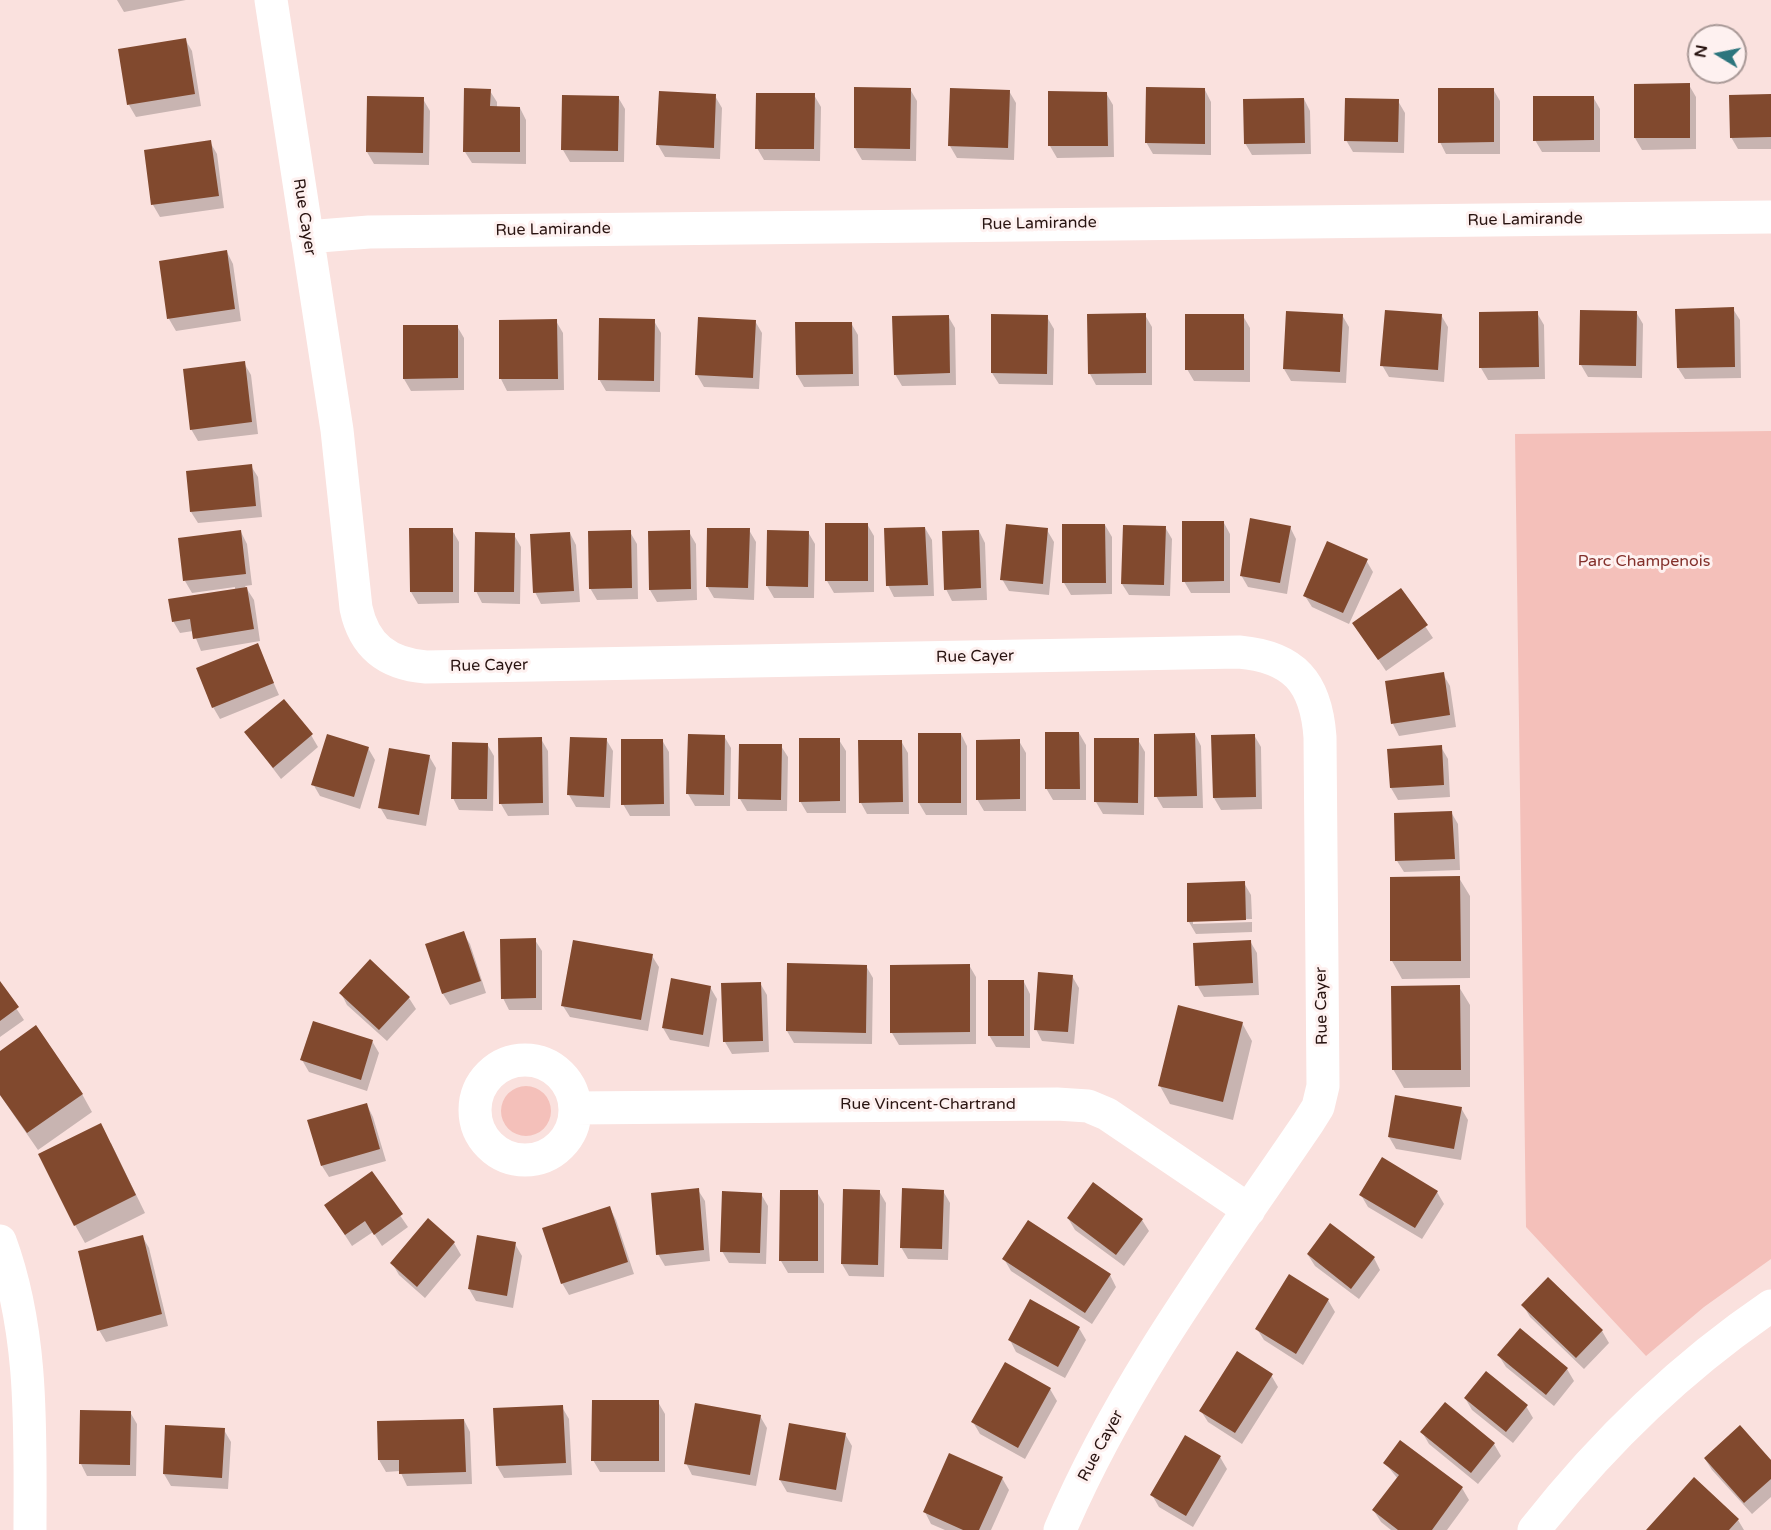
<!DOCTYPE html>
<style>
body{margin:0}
#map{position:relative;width:1771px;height:1530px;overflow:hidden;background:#fae1de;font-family:"Varela Round",sans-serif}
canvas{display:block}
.north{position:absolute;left:1687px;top:24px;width:60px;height:60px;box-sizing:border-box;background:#fef1f0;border:2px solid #a99997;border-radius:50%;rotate:280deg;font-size:16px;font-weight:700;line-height:24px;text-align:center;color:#291411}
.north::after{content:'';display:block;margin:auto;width:21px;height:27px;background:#2c757d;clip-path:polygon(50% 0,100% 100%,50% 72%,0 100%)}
</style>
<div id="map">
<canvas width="1771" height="1530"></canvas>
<div class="north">N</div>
</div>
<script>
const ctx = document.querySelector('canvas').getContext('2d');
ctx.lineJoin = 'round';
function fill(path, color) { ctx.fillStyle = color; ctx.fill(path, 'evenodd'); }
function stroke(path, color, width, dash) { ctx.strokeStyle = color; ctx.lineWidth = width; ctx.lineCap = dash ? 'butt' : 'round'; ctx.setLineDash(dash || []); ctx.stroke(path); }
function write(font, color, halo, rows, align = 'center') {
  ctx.font = font + ' "Varela Round",sans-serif'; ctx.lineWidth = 6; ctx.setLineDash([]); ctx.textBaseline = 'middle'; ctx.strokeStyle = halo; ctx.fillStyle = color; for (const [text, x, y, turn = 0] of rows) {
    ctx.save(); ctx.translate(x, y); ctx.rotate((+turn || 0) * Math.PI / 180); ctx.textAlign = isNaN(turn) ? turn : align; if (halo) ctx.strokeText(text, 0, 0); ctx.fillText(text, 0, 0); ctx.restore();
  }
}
const green = new Path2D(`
 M 1771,431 L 1771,1259 L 1704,1307 L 1646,1356 L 1526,1227 L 1515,434 Z
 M501 1111a25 25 0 1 1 50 0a25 25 0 1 1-50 0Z`);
const shadow = new Path2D(`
 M 117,0 L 186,0 L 124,12 Z
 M 185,39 L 192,51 L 201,106 L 136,117 L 129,105 Z
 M 1689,85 L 1696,97 L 1696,149 L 1642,150 L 1635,138 Z
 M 856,89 L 910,89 L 917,101 L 916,161 L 862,160 L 855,148 Z
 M 1493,89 L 1500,101 L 1500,154 L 1446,154 L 1440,142 Z
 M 1205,90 L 1211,102 L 1211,155 L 1153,154 L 1146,142 Z
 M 490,91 L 497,102 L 497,108 L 520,108 L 526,120 L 526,164 L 472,163 L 465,152 Z
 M 1009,91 L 1016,103 L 1014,160 L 957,158 L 950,146 Z
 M 1106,93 L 1113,105 L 1114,157 L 1057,158 L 1050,146 Z
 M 814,95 L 821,107 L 820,161 L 764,160 L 757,148 Z
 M 715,96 L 722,108 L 720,159 L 665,157 L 658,145 Z
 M 1771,96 L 1771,149 L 1738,149 L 1731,137 Z
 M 618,97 L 625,109 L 624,162 L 570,162 L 563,150 Z
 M 1593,97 L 1600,109 L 1600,152 L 1542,152 L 1535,140 Z
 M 423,99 L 430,111 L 429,165 L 374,164 L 367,152 Z
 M 1304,99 L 1310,111 L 1311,154 L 1252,155 L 1245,143 Z
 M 1398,101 L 1405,113 L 1404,153 L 1353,152 L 1346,140 Z
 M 210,142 L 217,154 L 224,208 L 160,217 L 153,205 L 146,151 Z
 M 227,252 L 233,264 L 241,321 L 176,331 L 169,319 L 160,262 Z
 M 1733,309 L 1740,320 L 1741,378 L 1685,379 L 1678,368 Z
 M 1636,312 L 1643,324 L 1642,378 L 1588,377 L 1581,365 Z
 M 1537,313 L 1544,325 L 1545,379 L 1488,380 L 1481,368 Z
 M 1145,315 L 1152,327 L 1152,385 L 1096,385 L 1090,374 Z
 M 1342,315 L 1349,327 L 1346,383 L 1291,381 L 1284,369 Z
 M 1441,315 L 1448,327 L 1444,382 L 1389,377 L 1382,365 Z
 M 948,316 L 955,328 L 956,385 L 902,386 L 895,374 Z
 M 1243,316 L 1250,328 L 1250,382 L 1194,381 L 1187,369 Z
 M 1047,317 L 1054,329 L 1053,385 L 999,384 L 992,373 Z
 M 556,321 L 563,333 L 564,390 L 507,391 L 501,379 Z
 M 654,321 L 661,333 L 660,392 L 606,391 L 599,379 Z
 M 755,321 L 762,333 L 759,389 L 704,387 L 697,375 Z
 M 851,323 L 858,335 L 859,386 L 804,387 L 797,375 Z
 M 457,326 L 464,338 L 464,390 L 411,391 L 404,379 Z
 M 244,363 L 251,375 L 258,434 L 198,441 L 191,429 Z
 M 251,466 L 258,477 L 262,517 L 198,523 L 191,512 Z
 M 1224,523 L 1230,534 L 1230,593 L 1191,593 L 1184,581 Z
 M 867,524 L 874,536 L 874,592 L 834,593 L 827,581 Z
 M 1105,525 L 1112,537 L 1112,594 L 1071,595 L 1064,583 Z
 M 1165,527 L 1172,539 L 1170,596 L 1129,595 L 1122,584 Z
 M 1290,527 L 1296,539 L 1287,594 L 1248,587 L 1241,575 Z
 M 925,528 L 932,540 L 934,596 L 894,597 L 888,585 Z
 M 452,530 L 459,542 L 459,603 L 418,604 L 411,592 Z
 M 749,530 L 756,542 L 754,600 L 714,598 L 707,586 Z
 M 1047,530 L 1054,542 L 1049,595 L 1009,591 L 1002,579 Z
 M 979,531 L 985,543 L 987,600 L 952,601 L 946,589 Z
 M 241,532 L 247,544 L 252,585 L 245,586 L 254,600 L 260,641 L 201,651 L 193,631 L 180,633 L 173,621 L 235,590 L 235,587 L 192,593 L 185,581 Z
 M 630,532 L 637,544 L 638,599 L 597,600 L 590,588 Z
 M 689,532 L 696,544 L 697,600 L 657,602 L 650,590 Z
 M 808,532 L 815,544 L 814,598 L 774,598 L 767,586 Z
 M 570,533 L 576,545 L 580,602 L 541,604 L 535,592 Z
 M 514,535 L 521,547 L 520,604 L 482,603 L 476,591 Z
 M 1366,560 L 1373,572 L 1349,624 L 1312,607 L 1305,596 Z
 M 1401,590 L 1433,638 L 1386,671 L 1354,624 Z
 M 257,645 L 279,695 L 220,719 L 213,707 Z
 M 1443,674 L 1450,686 L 1456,727 L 1399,736 L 1393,724 Z
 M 246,733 L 311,735 L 318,747 L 281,779 Z
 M 1079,733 L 1086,745 L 1086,800 L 1053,800 L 1046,788 Z
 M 961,734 L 967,746 L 967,815 L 926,815 L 919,803 Z
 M 1195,734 L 1201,746 L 1203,808 L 1163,808 L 1156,796 Z
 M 1254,735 L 1261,747 L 1262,809 L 1221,810 L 1214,798 Z
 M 724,736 L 731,748 L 730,806 L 695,806 L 688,794 Z
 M 541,739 L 548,751 L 549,815 L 508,816 L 501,804 L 499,740 Z
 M 606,739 L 613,751 L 610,808 L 576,807 L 569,795 Z
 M 662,740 L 669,752 L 670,816 L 630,816 L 623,804 Z
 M 839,740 L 846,751 L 846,813 L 807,813 L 800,801 Z
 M 1096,740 L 1138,740 L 1145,752 L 1144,815 L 1103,814 L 1096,802 Z
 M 901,741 L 908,753 L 909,814 L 867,814 L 861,803 Z
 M 1019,741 L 1026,753 L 1026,811 L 984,811 L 977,799 Z
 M 487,744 L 494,756 L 493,811 L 459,810 L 453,798 Z
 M 781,746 L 788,757 L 787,811 L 747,811 L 740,799 Z
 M 1441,747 L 1448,759 L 1450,797 L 1398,800 L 1391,788 L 1389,750 Z
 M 368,748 L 375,760 L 360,809 L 320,796 L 313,784 Z
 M 429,756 L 436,768 L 426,826 L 387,819 L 380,807 Z
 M 1451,812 L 1458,824 L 1460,870 L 1404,872 L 1397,861 Z
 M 1459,878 L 1470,896 L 1470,978 L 1402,979 L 1392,961 Z
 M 1244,883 L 1251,895 L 1252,919 L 1193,921 L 1193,924 L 1252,922 L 1252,932 L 1196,934 L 1189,922 L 1189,885 Z
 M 463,933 L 470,944 L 486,993 L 450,1005 L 443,994 Z
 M 535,940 L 542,951 L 542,1010 L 509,1010 L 503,998 Z
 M 1250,941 L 1257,953 L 1259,995 L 1204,997 L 1197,985 Z
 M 652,956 L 659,967 L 648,1031 L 570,1017 L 563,1006 Z
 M 969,965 L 976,977 L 976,1044 L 899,1045 L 892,1033 Z
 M 866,966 L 873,978 L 872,1044 L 794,1043 L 787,1031 Z
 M 1072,976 L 1079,988 L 1074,1044 L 1042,1041 L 1036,1029 Z
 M 1024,982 L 1030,994 L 1030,1048 L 996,1047 L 989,1035 Z
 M 760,983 L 767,995 L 769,1052 L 732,1054 L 725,1042 Z
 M 0,984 L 24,1020 L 0,1037 Z
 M 710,987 L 717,999 L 709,1047 L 670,1040 L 663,1028 Z
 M 1459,987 L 1470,1005 L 1470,1087 L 1404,1088 L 1393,1069 Z
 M 341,993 L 409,998 L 416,1009 L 387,1041 L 347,1005 Z
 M 1242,1023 L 1252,1041 L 1233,1120 L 1170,1104 L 1160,1086 Z
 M 372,1041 L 379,1053 L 367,1091 L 309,1072 L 302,1060 Z
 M 0,1053 L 82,1094 L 92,1112 L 38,1150 L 0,1095 Z
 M 367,1105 L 373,1117 L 386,1161 L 329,1177 L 322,1166 Z
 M 1461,1108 L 1468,1120 L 1461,1160 L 1396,1149 L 1389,1137 Z
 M 111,1143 L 145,1213 L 85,1243 L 75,1225 Z
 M 371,1173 L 408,1227 L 382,1246 L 373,1232 L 352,1246 L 326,1206 Z
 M 698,1190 L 705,1201 L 710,1261 L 665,1266 L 658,1254 Z
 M 879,1191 L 886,1203 L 884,1277 L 849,1276 L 842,1264 Z
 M 943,1191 L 950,1203 L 948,1260 L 908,1259 L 901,1247 Z
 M 817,1192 L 824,1204 L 824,1273 L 788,1273 L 781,1261 Z
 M 1437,1192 L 1444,1204 L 1422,1239 L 1368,1207 L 1361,1195 Z
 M 761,1194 L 768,1206 L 766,1264 L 729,1263 L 722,1251 Z
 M 610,1208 L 616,1220 L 634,1274 L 569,1295 L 562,1283 Z
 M 1068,1218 L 1142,1220 L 1149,1231 L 1124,1266 L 1075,1230 Z
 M 142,1236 L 149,1248 L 168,1326 L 106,1342 L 99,1330 Z
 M 454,1243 L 461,1255 L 425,1298 L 399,1275 L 392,1263 Z
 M 515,1244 L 522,1256 L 513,1308 L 476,1301 L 469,1289 Z
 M 1308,1255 L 1374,1258 L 1380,1270 L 1359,1299 L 1315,1266 Z
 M 1004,1259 L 1110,1275 L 1116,1287 L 1092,1324 L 1011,1271 Z
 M 1289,1276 L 1328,1300 L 1335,1312 L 1303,1365 L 1264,1340 L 1257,1329 Z
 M 1523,1305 L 1602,1331 L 1609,1343 L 1584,1369 L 1530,1317 Z
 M 1079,1328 L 1086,1340 L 1065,1378 L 1016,1352 L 1010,1340 Z
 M 1520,1330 L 1567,1369 L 1574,1381 L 1554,1406 L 1506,1367 L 1499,1356 Z
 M 1006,1364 L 1050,1389 L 1057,1401 L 1025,1459 L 980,1434 L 973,1422 Z
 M 1271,1375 L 1278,1387 L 1242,1444 L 1208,1422 L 1201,1411 Z
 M 1465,1398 L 1526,1406 L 1533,1418 L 1513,1443 L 1472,1410 Z
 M 658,1402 L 665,1414 L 665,1472 L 600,1472 L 593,1460 Z
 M 562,1407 L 569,1419 L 572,1475 L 504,1478 L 497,1466 Z
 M 130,1412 L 137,1424 L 136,1476 L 87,1476 L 81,1464 Z
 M 760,1416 L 767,1428 L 756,1486 L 692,1475 L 686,1463 Z
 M 464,1420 L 470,1432 L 472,1484 L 407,1486 L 400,1471 L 386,1472 L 379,1460 Z
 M 224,1430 L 231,1442 L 228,1489 L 171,1486 L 164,1474 Z
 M 1422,1432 L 1494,1444 L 1501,1456 L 1478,1484 L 1429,1444 Z
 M 845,1434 L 852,1446 L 842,1502 L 787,1492 L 780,1480 Z
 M 1400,1442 L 1462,1488 L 1469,1500 L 1447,1530 L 1391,1530 L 1381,1522 L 1374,1511 L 1398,1479 L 1385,1463 Z
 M 1220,1457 L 1227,1469 L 1193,1527 L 1159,1507 L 1152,1495 Z
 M 1705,1459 L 1771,1462 L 1771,1497 L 1752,1514 L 1712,1470 Z
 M 1002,1478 L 1009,1490 L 991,1530 L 945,1530 L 931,1524 L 925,1512 Z
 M 1738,1520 L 1744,1530 L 1648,1530 Z`);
const building = new Path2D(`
 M 186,38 L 195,94 L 127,105 L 118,49 Z
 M 1690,83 L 1690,138 L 1634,138 L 1634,84 Z
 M 854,87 L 911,88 L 910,149 L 854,148 Z
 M 1146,87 L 1205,88 L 1205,144 L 1145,143 Z
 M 464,88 L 491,89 L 490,106 L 520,107 L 520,152 L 463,152 Z
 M 950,88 L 1010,90 L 1008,148 L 948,146 Z
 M 1438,88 L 1494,88 L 1494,142 L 1438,143 Z
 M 659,91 L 716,94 L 714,148 L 656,145 Z
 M 1048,91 L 1107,92 L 1108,146 L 1048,146 Z
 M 756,93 L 815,93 L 814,149 L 755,149 Z
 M 1771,94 L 1771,137 L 1730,138 L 1729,95 Z
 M 562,95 L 619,96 L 618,151 L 561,150 Z
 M 367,96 L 424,97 L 423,153 L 366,152 Z
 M 1533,96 L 1594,96 L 1594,140 L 1533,141 Z
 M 1304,98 L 1305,143 L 1244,144 L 1243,99 Z
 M 1345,98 L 1399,99 L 1398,142 L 1344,141 Z
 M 211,140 L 219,196 L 151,205 L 144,150 Z
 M 227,250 L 235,309 L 167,319 L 159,261 Z
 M 1734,307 L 1735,367 L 1677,368 L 1675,309 Z
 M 1385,310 L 1442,314 L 1438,370 L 1380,366 Z
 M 1580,310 L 1637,311 L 1636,366 L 1579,365 Z
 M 1286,311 L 1343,314 L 1340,372 L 1283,369 Z
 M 1538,311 L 1539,367 L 1479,368 L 1479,312 Z
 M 1146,313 L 1146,373 L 1088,374 L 1087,314 Z
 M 991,314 L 1048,315 L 1047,374 L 991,373 Z
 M 1185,314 L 1244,314 L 1244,370 L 1185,370 Z
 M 949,315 L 950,373 L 894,375 L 892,316 Z
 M 698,317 L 756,320 L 753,378 L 695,375 Z
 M 599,318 L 655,319 L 654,381 L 598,380 Z
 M 557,319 L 558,379 L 499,379 L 499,320 Z
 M 795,322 L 852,322 L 853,374 L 796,375 Z
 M 403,325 L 458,325 L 458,378 L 403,379 Z
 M 245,361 L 252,422 L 190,430 L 183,369 Z
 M 252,464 L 256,506 L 190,512 L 186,471 Z
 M 1250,518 L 1291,526 L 1280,583 L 1240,576 Z
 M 1182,521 L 1224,521 L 1224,581 L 1182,582 Z
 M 825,523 L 868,523 L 868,581 L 825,581 Z
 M 1006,524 L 1048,528 L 1043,584 L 1000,580 Z
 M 1062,524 L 1105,524 L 1106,583 L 1062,583 Z
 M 1123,525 L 1166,526 L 1164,585 L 1121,584 Z
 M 925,527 L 928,585 L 886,586 L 884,528 Z
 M 409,528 L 453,528 L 453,592 L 410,592 Z
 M 707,528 L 750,528 L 748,588 L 706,587 Z
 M 241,530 L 246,574 L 183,581 L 178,538 Z
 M 631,530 L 632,588 L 589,589 L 588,531 Z
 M 690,530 L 691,589 L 649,590 L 648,531 Z
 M 767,530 L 809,531 L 808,587 L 766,586 Z
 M 979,530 L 981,588 L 944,590 L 942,531 Z
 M 475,532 L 515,533 L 514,592 L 474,592 Z
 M 570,532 L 574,591 L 533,593 L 530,534 Z
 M 1327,541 L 1368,559 L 1343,613 L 1303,596 Z
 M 247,587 L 254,629 L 193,639 L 190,619 L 172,622 L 168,599 Z
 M 1401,588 L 1428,625 L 1378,660 L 1352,623 Z
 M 258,643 L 274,683 L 212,708 L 196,668 Z
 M 1444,672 L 1450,715 L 1391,724 L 1385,681 Z
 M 284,699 L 313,734 L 273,768 L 244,732 Z
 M 1045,732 L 1079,732 L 1080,789 L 1045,789 Z
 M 918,733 L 961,733 L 961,803 L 918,803 Z
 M 1195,733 L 1197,796 L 1154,797 L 1154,734 Z
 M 327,734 L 369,747 L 354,797 L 311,785 Z
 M 688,734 L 725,735 L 724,795 L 686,794 Z
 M 1255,734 L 1256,797 L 1213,798 L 1211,735 Z
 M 542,737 L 543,803 L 499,804 L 498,738 Z
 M 570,737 L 607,738 L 604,797 L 567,795 Z
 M 799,738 L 840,738 L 840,801 L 799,802 Z
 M 1094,738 L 1139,738 L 1138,803 L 1094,802 Z
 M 621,739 L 663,739 L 664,804 L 621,805 Z
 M 1020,739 L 1020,799 L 976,800 L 976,740 Z
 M 858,740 L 902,740 L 903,802 L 859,803 Z
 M 452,742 L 488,743 L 487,799 L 451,799 Z
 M 739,744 L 782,744 L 781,800 L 738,799 Z
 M 1442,745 L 1444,785 L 1390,788 L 1387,749 Z
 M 389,748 L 430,755 L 419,815 L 378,808 Z
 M 1452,811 L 1455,859 L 1395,861 L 1394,813 Z
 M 1460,876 L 1461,961 L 1390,961 L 1390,877 Z
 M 1245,881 L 1246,920 L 1187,922 L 1187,883 Z
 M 464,931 L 481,981 L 442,994 L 425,944 Z
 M 536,938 L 536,998 L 501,999 L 500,939 Z
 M 573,940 L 653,954 L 641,1020 L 561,1006 Z
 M 1251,940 L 1253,983 L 1195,986 L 1193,943 Z
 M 370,959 L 410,997 L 379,1030 L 339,993 Z
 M 787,963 L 867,965 L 866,1033 L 786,1031 Z
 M 970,964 L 970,1032 L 890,1033 L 890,965 Z
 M 1038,972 L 1073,975 L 1068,1032 L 1034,1030 Z
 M 671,978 L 711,986 L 703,1035 L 662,1028 Z
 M 988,980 L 1024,980 L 1024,1036 L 988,1036 Z
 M 0,981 L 19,1007 L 0,1021 Z
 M 761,982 L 763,1041 L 723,1042 L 721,983 Z
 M 1460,985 L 1461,1070 L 1392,1070 L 1391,986 Z
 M 1178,1005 L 1243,1022 L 1223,1102 L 1158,1086 Z
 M 313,1021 L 373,1040 L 361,1080 L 300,1060 Z
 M 36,1025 L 83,1094 L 27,1133 L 0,1095 L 0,1051 Z
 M 1395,1095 L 1462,1107 L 1454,1149 L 1388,1137 Z
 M 367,1103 L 380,1149 L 321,1166 L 307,1120 Z
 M 101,1123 L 136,1195 L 74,1226 L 38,1154 Z
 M 1382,1157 L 1438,1191 L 1415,1228 L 1359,1195 Z
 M 372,1171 L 403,1214 L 374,1235 L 365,1221 L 345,1235 L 324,1205 Z
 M 1093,1182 L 1143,1219 L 1116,1255 L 1067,1218 Z
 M 699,1188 L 704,1250 L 656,1255 L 651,1193 Z
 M 902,1188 L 944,1190 L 942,1249 L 900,1248 Z
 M 843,1189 L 880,1190 L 878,1265 L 841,1264 Z
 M 780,1190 L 818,1190 L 818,1261 L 779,1261 Z
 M 722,1191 L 762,1193 L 760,1253 L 720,1252 Z
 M 610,1206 L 628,1262 L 561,1284 L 542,1228 Z
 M 428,1218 L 455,1242 L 417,1287 L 390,1263 Z
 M 1028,1220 L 1111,1274 L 1085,1313 L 1002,1259 Z
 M 1330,1223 L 1375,1257 L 1351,1289 L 1307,1254 Z
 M 143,1235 L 162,1314 L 97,1331 L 78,1251 Z
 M 477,1235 L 516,1242 L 507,1296 L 468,1289 Z
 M 1289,1274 L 1329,1299 L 1296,1354 L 1255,1329 Z
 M 1548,1277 L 1603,1330 L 1576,1358 L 1521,1305 Z
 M 1030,1299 L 1080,1327 L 1058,1367 L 1008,1340 Z
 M 1520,1328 L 1568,1368 L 1546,1395 L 1497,1355 Z
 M 1237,1351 L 1273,1374 L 1235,1433 L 1199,1411 Z
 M 1005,1362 L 1051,1388 L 1018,1448 L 971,1422 Z
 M 1486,1371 L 1528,1405 L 1506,1432 L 1464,1398 Z
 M 592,1400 L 659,1400 L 659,1461 L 591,1461 Z
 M 1445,1402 L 1495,1443 L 1471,1473 L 1420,1432 Z
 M 695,1403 L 761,1415 L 750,1475 L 684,1464 Z
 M 563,1405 L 566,1463 L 496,1466 L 493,1408 Z
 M 80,1410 L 131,1411 L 130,1465 L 79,1464 Z
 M 464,1419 L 466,1472 L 399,1474 L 399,1460 L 378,1460 L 377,1421 Z
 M 789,1423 L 846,1433 L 836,1490 L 779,1480 Z
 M 165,1425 L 225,1428 L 222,1478 L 163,1474 Z
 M 1740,1425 L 1771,1460 L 1771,1479 L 1744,1503 L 1704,1458 Z
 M 1185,1435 L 1221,1456 L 1186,1516 L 1150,1495 Z
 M 1400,1440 L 1463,1487 L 1432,1530 L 1398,1530 L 1372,1510 L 1399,1475 L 1383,1463 Z
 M 949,1453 L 1003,1477 L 979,1530 L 963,1530 L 923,1512 Z
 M 1694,1477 L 1739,1519 L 1729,1530 L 1646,1530 Z`);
const minor = new Path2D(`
 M 271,0 L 337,430 L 356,608 C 364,646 388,664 426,667 L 1239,652 C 1294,657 1316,682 1320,737 L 1323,1086 L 1318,1107 L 1308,1123 C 1219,1254 1122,1384 1060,1530
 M 307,237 L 369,232 L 1771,217
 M475 1110a50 50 0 1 1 100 0a50 50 0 1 1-100 0Z
 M 575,1108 L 1057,1104 L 1088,1106 L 1107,1114 L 1249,1210
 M 0,1241 C 34,1333 30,1433 30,1530
 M 1534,1530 C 1601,1445 1681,1367 1771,1306`);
const streetNames = [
 ["Rue Cayer",304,217,81],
 ["Rue Lamirande",1525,220,-1],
 ["Rue Lamirande",1039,224,-1],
 ["Rue Lamirande",553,230,-1],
 ["Rue Cayer",975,657,-1],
 ["Rue Cayer",489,666,-1],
 ["Rue Cayer",1322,1006,-91],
 ["Rue Vincent-Chartrand",928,1105],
 ["Rue Cayer",1101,1446,-62]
];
const parkNames = [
 ["Parc Champenois",1644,562]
];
fill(green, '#f4c0ba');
fill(shadow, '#0003');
fill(building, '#81492e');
stroke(minor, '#fff', 33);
write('16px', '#291411', '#fef1f0', streetNames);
write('16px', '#83302b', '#fef1f0', parkNames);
</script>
